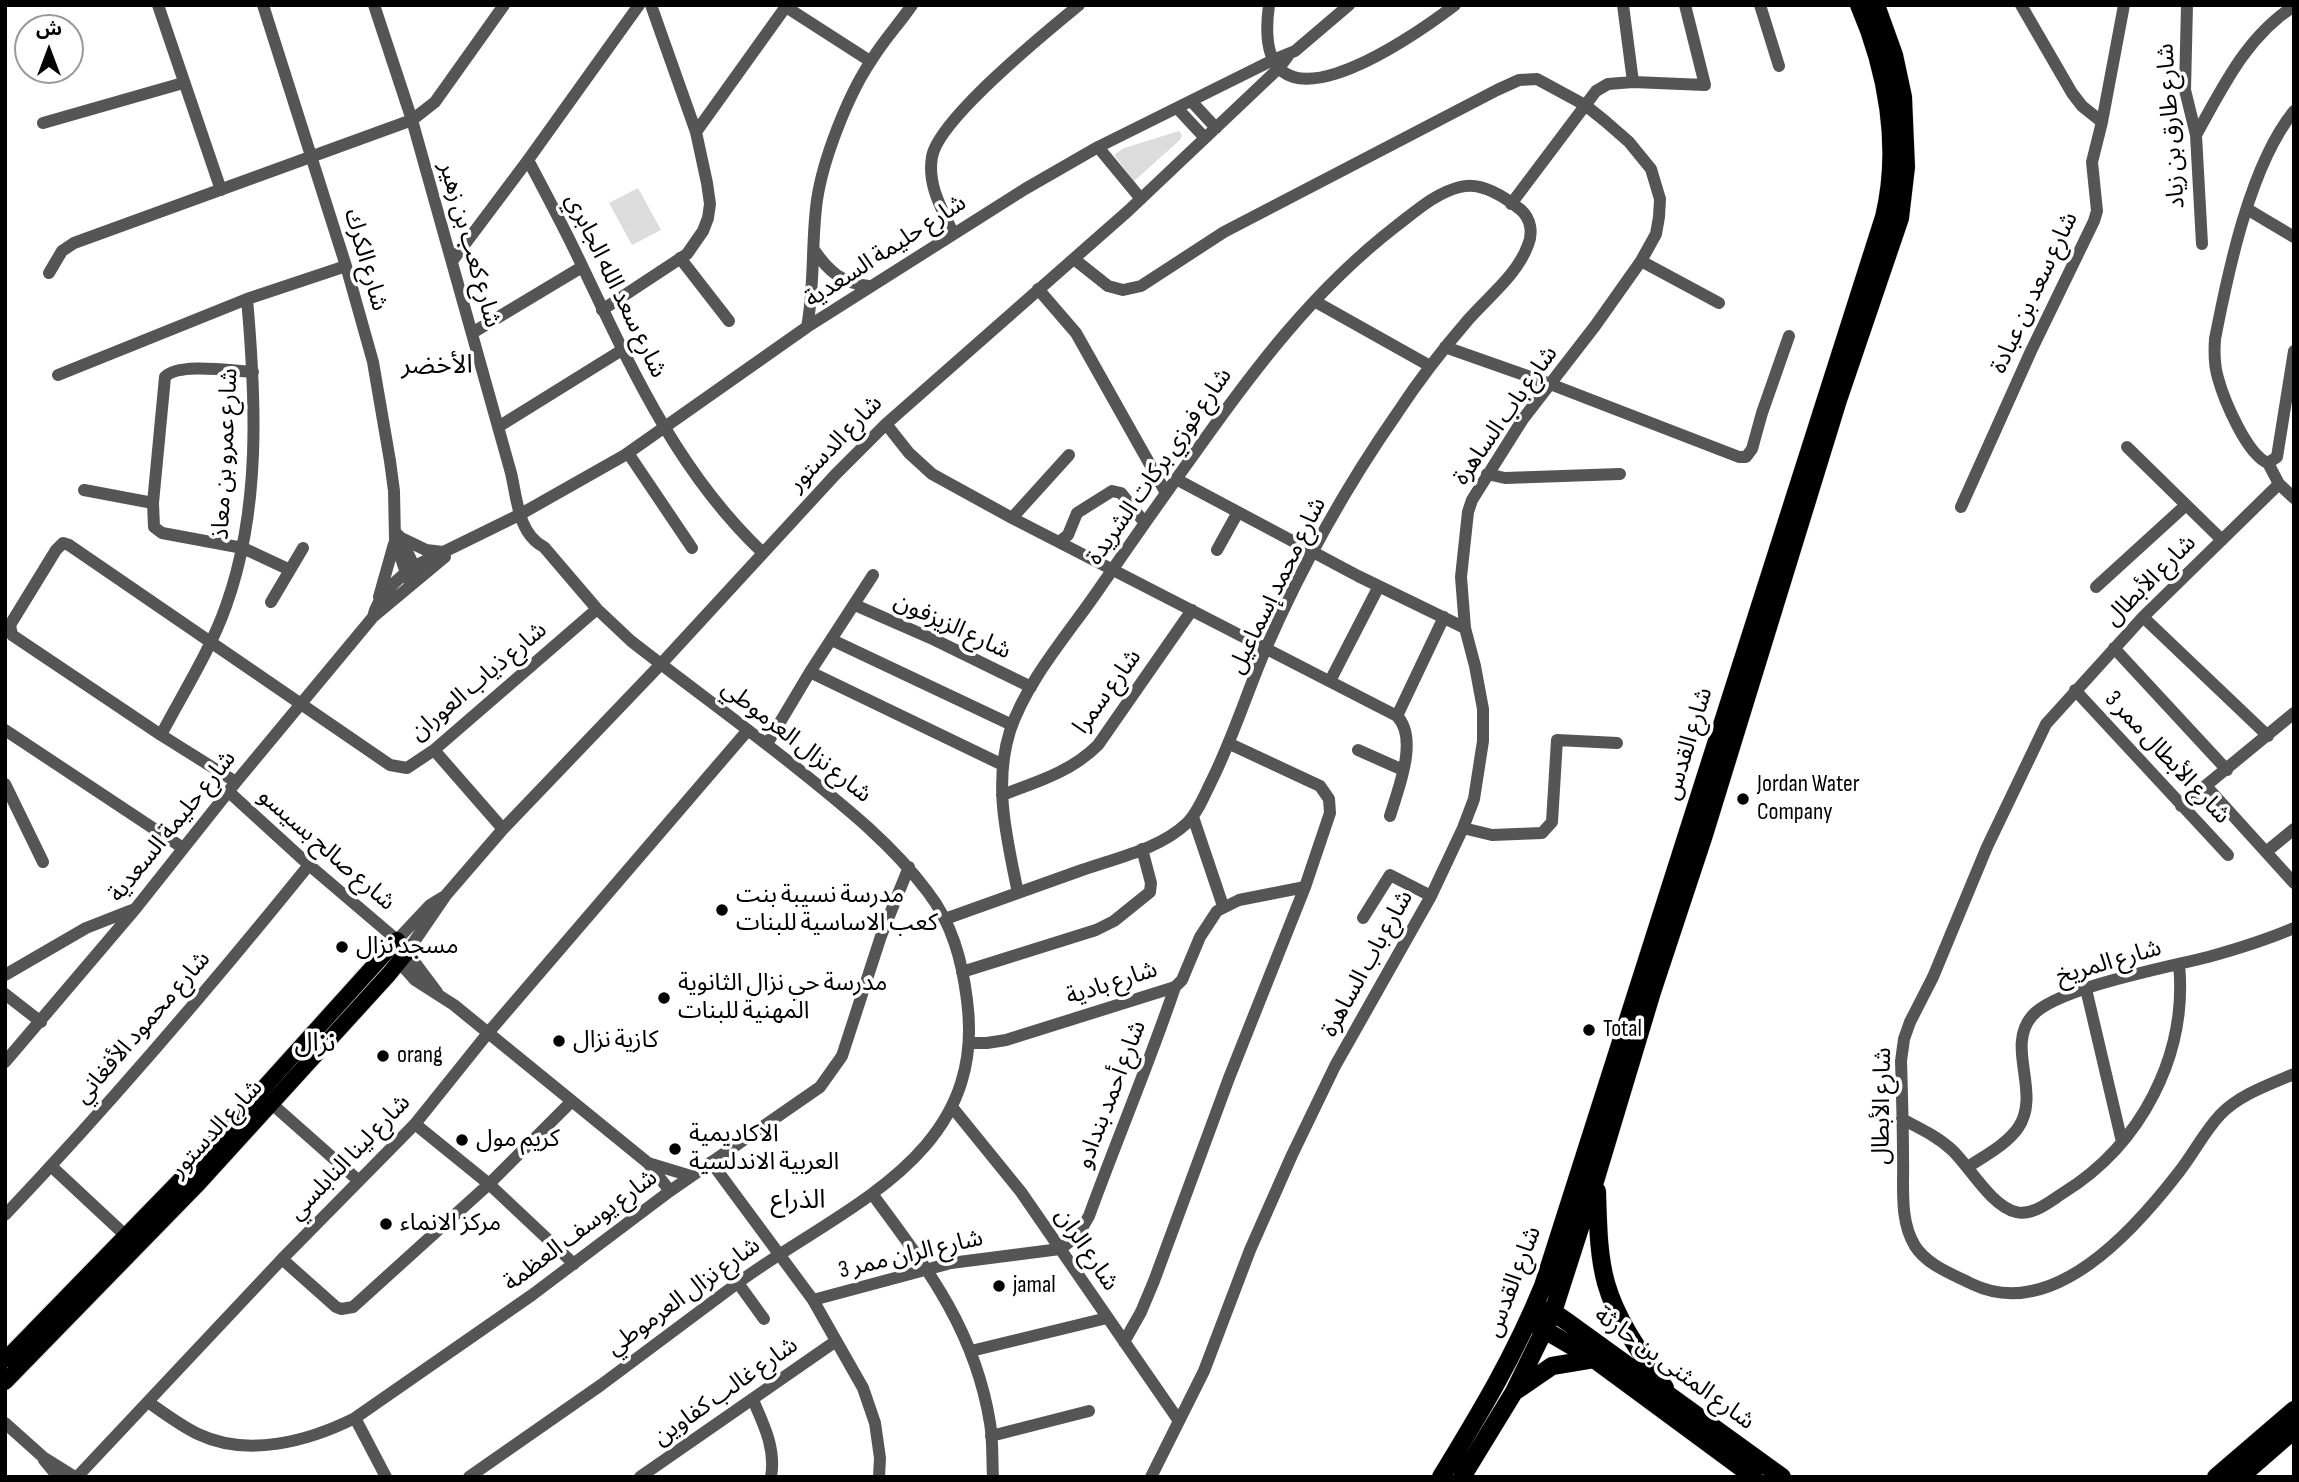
<!DOCTYPE html>
<meta charset="utf-8">
<style>
body{margin:0}
#map{position:relative;width:2299px;height:1482px;overflow:hidden;background:#fff;font-family:"Sofia Sans Condensed","Noto Sans Arabic",sans-serif}
canvas{display:block}
.frame{position:absolute;inset:0;border:7px solid #000;pointer-events:none}
.north{position:absolute;left:14px;top:14px;width:70px;height:70px;box-sizing:border-box;background:#fff;border:2px solid #999;border-radius:50%;rotate:0deg;font-size:19px;font-weight:700;line-height:28px;text-align:center;color:#000}
.north::after{content:'';display:block;margin:auto;width:24px;height:32px;background:#000;clip-path:polygon(50% 0,100% 100%,50% 72%,0 100%)}
</style>
<div id="map">
<canvas width="2299" height="1482"></canvas>
<div class="frame"></div>
<div class="north">ش</div>
</div>
<script>
const ctx = document.querySelector('canvas').getContext('2d');
ctx.lineJoin = 'round';
function fill(path, color) { ctx.fillStyle = color; ctx.fill(path, 'evenodd'); }
function stroke(path, color, width, dash) { ctx.strokeStyle = color; ctx.lineWidth = width; ctx.lineCap = dash ? 'butt' : 'round'; ctx.setLineDash(dash || []); ctx.stroke(path); }
function write(font, color, halo, rows, align = 'center') {
  ctx.font = font + ' "Sofia Sans Condensed","Noto Sans Arabic",sans-serif'; ctx.lineWidth = 7; ctx.setLineDash([]); ctx.textBaseline = 'middle'; ctx.strokeStyle = halo; ctx.fillStyle = color; for (const [text, x, y, turn = 0] of rows) {
    ctx.save(); ctx.translate(x, y); ctx.rotate((+turn || 0) * Math.PI / 180); ctx.textAlign = isNaN(turn) ? turn : align; if (halo) ctx.strokeText(text, 0, 0); ctx.fillText(text, 0, 0); ctx.restore();
  }
}
const green = new Path2D(`
 M 1179,131 L 1182,135 L 1180,140 L 1134,181 L 1114,155 L 1124,148 Z
 M 638,188 L 661,230 L 632,245 L 609,203 Z`);
const minor = new Path2D(`
 M 158,5 L 221,190
 M 263,5 L 346,266 L 373,362 L 390,461 L 394,491 L 395,540 L 408,579
 M 374,5 L 412,120 L 511,473 C 517,498 518,534 544,547 L 597,609 L 631,641 C 686,684 743,725 798,769 C 844,806 891,843 927,891 C 952,923 962,960 967,1000 C 988,1157 843,1206 739,1282 C 693,1316 647,1351 601,1385 C 557,1416 513,1446 469,1477
 M 1269,5 C 1249,150 1405,43 1455,5
 M 1760,5 L 1779,66
 M 2021,5 L 2072,93 L 2082,106 L 2102,122
 M 2187,5 L 2185,90 L 2196,135 L 2202,244
 M 786,7 L 870,61
 M 1633,82 L 1705,85 L 1685,5
 M 1192,102 L 1216,128
 M 1178,109 L 1205,138
 M 2294,111 C 2250,165 2228,272 2215,339 C 2214,353 2214,365 2218,378 C 2224,400 2247,455 2268,463 L 2277,457 L 2294,351
 M 43,123 L 183,83
 M 696,132 L 787,5
 M 2196,135 C 2223,87 2246,37 2294,6
 M 1098,147 L 1141,199
 M 528,160 C 544,190 560,220 575,251 C 627,359 674,469 763,553
 M 1511,204 L 1596,91 L 1608,84 L 1633,82 L 1623,5
 M 2247,209 L 2294,237
 M 953,233 C 942,209 927,185 932,157 C 938,120 1046,32 1079,5
 M 814,250 C 829,272 842,283 869,286
 M 680,258 L 729,321
 M 1074,259 L 1108,286 L 1123,290 L 1141,286 L 1224,232 L 1497,90 L 1519,80 L 1537,79 L 1585,105 L 1605,121 L 1629,142 L 1651,169 L 1660,199 L 1659,217 L 1656,234 L 1641,261 L 1595,326 L 1523,419 L 1472,500 L 1468,512 L 1461,577 L 1465,628 L 1475,666 L 1483,709 L 1483,741 L 1474,799 L 1463,828 L 1431,896 L 1335,1066 L 1292,1155 L 1250,1250 L 1204,1371 L 1151,1477
 M 453,260 L 528,160 L 639,5
 M 1641,261 L 1719,303
 M 49,273 L 62,251 L 74,243 L 412,120 L 435,102 L 504,5
 M 1038,289 L 1076,333 L 1166,493
 M 1316,302 L 1430,366
 M 602,310 L 687,254 L 703,231 L 708,218 L 710,204 L 707,183 L 696,132 L 651,5
 M 807,327 C 815,285 811,242 817,200 C 823,159 848,95 871,61 C 883,41 899,24 912,5
 M 472,333 L 582,267
 M 1445,347 L 1550,384 L 1739,457 L 1746,457 L 1752,449 L 1762,413 L 1789,336
 M 253,372 C 233,371 178,362 165,377 L 153,503 L 154,527 L 162,533 L 243,548 L 290,570
 M 58,375 L 247,299
 M 886,424 L 909,453 L 932,474 L 1012,518 L 1397,716 C 1419,739 1398,789 1390,816
 M 498,427 L 622,350
 M 2127,447 L 2222,540
 M 628,453 L 692,548
 M 2268,463 L 2279,484 L 2294,498
 M 1487,474 L 1505,478 L 1620,474
 M 1176,479 L 1358,576 L 1465,628
 M 2279,484 L 2143,617 L 2046,724 L 1987,847 L 1933,977 L 1910,1022 L 1904,1039 L 1901,1061 C 1902,1093 1903,1125 1903,1157 C 1904,1186 1899,1220 1915,1246 C 1927,1265 1952,1274 1972,1284 C 2053,1323 2135,1229 2179,1172 C 2194,1153 2204,1132 2220,1115 C 2239,1095 2268,1085 2294,1074
 M 84,490 L 153,503
 M 1961,507 L 2031,351 L 2094,221 L 2097,211 L 2092,162 L 2102,122 L 2124,5
 M 1012,518 L 1069,455
 M 396,533 L 400,537 L 417,572
 M 401,538 L 426,550 L 443,552
 M 1059,542 L 1068,535 L 1077,513 L 1112,491 L 1121,493 L 1144,522
 M 1217,550 L 1238,512
 M 2096,587 L 2186,505
 M 379,597 L 394,544
 M 271,602 L 303,548
 M 855,605 L 935,640 L 1031,687
 M 373,617 C 377,597 399,577 415,566 L 519,515 L 625,455 L 807,327 L 1025,189 L 1098,147 L 1273,60 L 1295,51 L 1349,5
 M 2143,617 L 2268,736
 M 832,640 L 1012,725
 M 2114,648 L 2227,770
 M 810,672 L 1003,765
 M 1330,681 L 1379,586
 M 2075,690 L 2228,855
 M 1397,716 L 1444,617
 M 5,730 L 183,848
 M 161,735 L 12,635 L 10,625 L 56,550 L 63,543 L 69,545 L 390,765 L 407,768 L 434,750 L 597,609
 M 767,744 L 810,672 L 873,575
 M 434,750 L 503,829
 M 1358,750 L 1403,770
 M 236,782 L 161,735 C 182,695 211,649 226,606 C 261,509 256,400 247,299 L 346,266
 M 5,784 L 43,862
 M 2207,787 L 2294,883
 M 229,792 L 309,865 L 397,940 L 430,905 L 443,897
 M 1002,795 C 1037,782 1071,772 1098,745 L 1192,610
 M 2181,806 L 2294,713
 M 1193,817 L 1223,906
 M 1463,828 L 1492,835 L 1542,833 L 1552,822 L 1557,740 L 1617,743
 M 2266,852 L 2294,829
 M 1363,918 L 1390,875 L 1431,896
 M 945,919 C 991,903 1036,886 1082,870 C 1116,858 1160,849 1187,823 C 1198,812 1204,796 1211,782 C 1233,738 1247,692 1266,648 C 1302,566 1347,485 1398,412 C 1419,380 1443,349 1468,320 C 1489,296 1517,275 1528,245 C 1533,233 1531,219 1521,210 C 1505,197 1481,181 1460,187 C 1435,193 1415,212 1395,227 C 1315,289 1255,368 1197,450 C 1163,497 1130,544 1097,592 C 1068,634 1026,682 1010,731 C 993,785 1007,839 1018,893
 M 399,962 L 415,980 L 454,1005 L 648,1163 L 670,1191
 M 962,972 L 1096,930 L 1114,921 L 1150,892 L 1151,883 L 1142,849
 M 5,975 L 86,928 L 132,910
 M 2086,989 L 2122,1142
 M 437,992 L 407,952 L 446,895 L 503,829 L 661,664 L 835,475 L 886,424 L 1128,211 L 1279,68 L 1288,56
 M 5,994 L 41,1022
 M 970,1043 L 987,1043 L 1006,1040 L 1175,987 L 1182,980 L 1200,937 L 1217,911 L 1239,900 L 1305,887
 M 5,1062 L 136,908 L 236,782 L 373,617 L 445,557
 M 272,1104 L 359,1181
 M 952,1107 L 1021,1192 L 1179,1421
 M 1902,1119 C 1919,1128 1937,1136 1952,1150 C 1970,1167 1991,1206 2016,1212 C 2033,1216 2049,1202 2063,1193 C 2141,1145 2188,1055 2179,964
 M 415,1124 L 489,1184 L 574,1264
 M 711,1162 L 813,1300 L 863,1388 L 875,1423 L 880,1458 L 879,1477
 M 648,1163 L 691,1176
 M 51,1166 L 125,1235
 M 1968,1167 C 1984,1156 2006,1145 2018,1128 C 2042,1093 2005,1047 2032,1016 C 2056,988 2169,967 2208,957 C 2237,949 2266,940 2294,928
 M 873,1195 C 927,1268 975,1330 990,1423 C 993,1440 992,1459 993,1477
 M 5,1215 C 111,1103 212,985 309,865
 M 282,1259 L 336,1307 L 341,1309 L 353,1307 L 489,1184 L 571,1102
 M 738,1283 L 764,1319
 M 813,1300 L 951,1263 L 1060,1249 C 1074,1240 1082,1230 1089,1216 C 1117,1139 1149,1064 1175,987
 M 1124,1342 L 1141,1312 L 1154,1281 L 1229,1078 L 1305,887 L 1330,813 L 1329,799 L 1320,786 L 1230,744
 M 971,1351 L 1107,1318
 M 753,1400 C 764,1425 776,1449 771,1477
 M 148,1402 C 164,1413 181,1426 198,1434 C 248,1458 309,1441 355,1418 L 532,1295 L 670,1191 L 820,1087 L 842,1056 L 881,936 L 909,867
 M 355,1418 L 386,1477
 M 5,1423 L 43,1457 L 75,1477
 M 991,1436 L 1089,1411
 M 44,1460 L 58,1477
 M 77,1477 L 282,1259 L 415,1124 L 488,1033 L 748,730
 M 640,1477 L 836,1341`);
const major = new Path2D(`
 M 5,1360 L 185,1175 L 397,940 L 407,952 L 389,974 L 196,1186 L 5,1382`);
const highway = new Path2D(`
 M 1597,1191 C 1598,1221 1598,1254 1606,1283 C 1617,1322 1642,1355 1665,1388
 M 1544,1310 L 1553,1312 L 1569,1323 L 1782,1477
 M 1536,1325 L 1594,1359 L 1754,1477
 M 1517,1390 L 1552,1366 L 1594,1359
 M 1441,1477 C 1480,1413 1514,1357 1543,1286 L 1884,217 C 1901,147 1887,70 1859,5
 M 1462,1477 L 1514,1392 L 1553,1312 L 1596,1178 L 1652,992 L 1704,835 L 1838,400 L 1900,218 L 1906,167 L 1903,97 L 1894,55 L 1876,5
 M 2216,1477 L 2294,1410
 M 2240,1477 L 2294,1430`);
const markers = [
 [1743,799,7,"#000"],
 [722,910,7,"#000"],
 [342,947,7,"#000"],
 [664,998,7,"#000"],
 [1589,1030,7,"#000"],
 [559,1041,7,"#000"],
 [383,1056,7,"#000"],
 [462,1140,7,"#000"],
 [675,1149,7,"#000"],
 [386,1224,7,"#000"],
 [999,1286,7,"#000"]
];
const streetNames = [
 ["شارع طارق بن زياد",2172,126,-94],
 ["شارع كعب بن زهير",469,245,74],
 ["شارع حليمة السعدية",886,252,-33],
 ["شارع الكرك",365,260,74],
 ["شارع سعد الله الجابري",615,286,64],
 ["شارع سعد بن عبادة",2035,293,-65],
 ["شارع باب الساهرة",1506,416,-55],
 ["شارع الدستور",836,444,-46],
 ["شارع عمرو بن معاذ",226,454,-87],
 ["شارع فوزي بركات الشريدة",1160,467,-55],
 ["شارع الأبطال",2151,581,-45],
 ["شارع محمد إسماعيل",1278,586,-64],
 ["شارع الزيزفون",952,627,25],
 ["شارع ذياب العوران",479,682,-40],
 ["شارع سمرا",1108,692,-54],
 ["شارع نزال العرموطي",796,742,38],
 ["شارع القدس",1689,744,-73],
 ["شارع الأبطال ممر 3",2167,758,47],
 ["شارع حليمة السعدية",173,827,-51],
 ["شارع صالح بسيسو",326,850,41],
 ["شارع المريخ",2109,963,-16],
 ["شارع باب الساهرة",1368,964,-61],
 ["شارع بادية",1112,984,-18],
 ["شارع محمود الأفغاني",143,1028,-49],
 ["شارع أحمد بندادو",1112,1095,-69],
 ["شارع الأبطال",1883,1106,-89],
 ["شارع الدستور",217,1129,-47],
 ["شارع لينا النابلسي",350,1158,-46],
 ["شارع يوسف العظمة",581,1231,-37],
 ["شارع الران",1086,1250,56],
 ["شارع الران ممر 3",911,1255,-13],
 ["شارع القدس",1514,1282,-69],
 ["شارع نزال العرموطي",684,1297,-36],
 ["شارع المثنى بن حارثة",1674,1369,36],
 ["شارع غالب كفاوين",726,1392,-35]
];
const poiNames = [
 ["Jordan Water",1757,785],
 ["Company",1757,813],
 ["مدرسة نسيبة بنت",736,896],
 ["كعب الاساسية للبنات",736,924],
 ["مسجد نزال",356,947],
 ["مدرسة حي نزال الثانوية",678,984],
 ["المهنية للبنات",678,1012],
 ["Total",1603,1030],
 ["كازية نزال",573,1041],
 ["orang",397,1056],
 ["الاكاديمية",689,1135],
 ["العربية الاندلسية",689,1163],
 ["كريم مول",476,1140],
 ["مركز الانماء",400,1224],
 ["jamal",1013,1286]
];
const neighbourhoodNames = [
 ["الأخضر",437,366],
 ["نزال",315,1044],
 ["الذراع",798,1201]
];
fill(green, '#dcdcdc');
stroke(major, '#dbdbdb', 18);
stroke(highway, '#dbdbdb', 19);
stroke(minor, '#555', 12);
stroke(major, '#000', 16);
stroke(highway, '#000', 18);
for (const [x, y, r, color] of markers) { const dot = new Path2D(); dot.arc(x, y, r, 0, 2 * Math.PI); ctx.fillStyle = color; ctx.fill(dot); stroke(dot, '#fff', 2.5); }
write('24px', '#000', '#fff', streetNames);
write('24px', '#000', '#fff', poiNames, 'left');
write('26px', '#000', '#fff', neighbourhoodNames);
</script>
